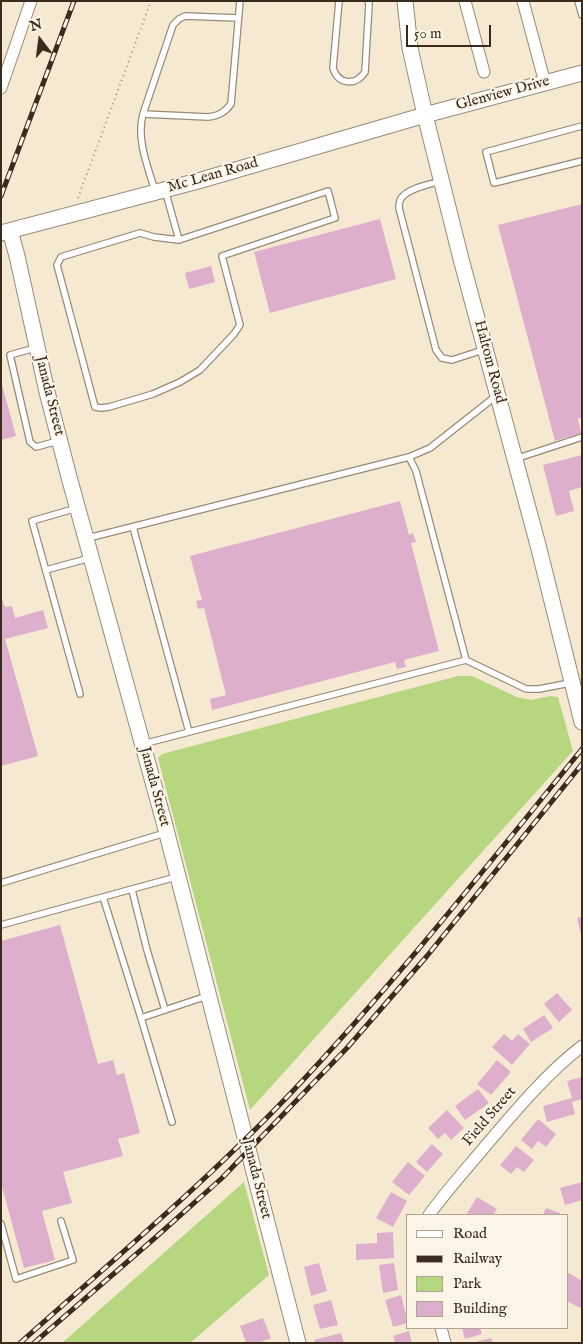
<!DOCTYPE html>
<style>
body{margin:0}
#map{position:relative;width:583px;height:1344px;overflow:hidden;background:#f6e9d1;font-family:"IM FELL English",serif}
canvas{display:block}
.frame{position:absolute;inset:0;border:2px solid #3b2a1e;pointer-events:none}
.legend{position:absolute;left:406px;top:1214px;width:162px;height:115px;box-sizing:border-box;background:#fcf5e5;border:1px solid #afa495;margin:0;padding:6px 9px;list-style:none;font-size:15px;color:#3b2a1e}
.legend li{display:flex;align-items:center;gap:10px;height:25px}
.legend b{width:25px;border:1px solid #afa495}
.north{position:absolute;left:15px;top:15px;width:50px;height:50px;-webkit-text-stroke:4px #fcf5e5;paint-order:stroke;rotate:345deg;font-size:14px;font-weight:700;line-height:20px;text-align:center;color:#3b2a1e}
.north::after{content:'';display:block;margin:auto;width:18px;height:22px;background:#3b2a1e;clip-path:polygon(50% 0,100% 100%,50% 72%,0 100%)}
.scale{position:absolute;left:406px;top:25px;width:85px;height:22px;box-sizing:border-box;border:2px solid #3b2a1e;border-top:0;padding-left:6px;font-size:15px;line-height:18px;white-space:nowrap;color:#3b2a1e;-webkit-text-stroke:4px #fcf5e5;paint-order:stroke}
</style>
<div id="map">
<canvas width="583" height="1344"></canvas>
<div class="frame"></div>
<ul class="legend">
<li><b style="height:6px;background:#fff"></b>Road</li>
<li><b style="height:6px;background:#3b2a1e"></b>Railway</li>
<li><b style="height:14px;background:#b6d77f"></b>Park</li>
<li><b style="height:14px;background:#deafcc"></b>Building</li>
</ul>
<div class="north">N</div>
<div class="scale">50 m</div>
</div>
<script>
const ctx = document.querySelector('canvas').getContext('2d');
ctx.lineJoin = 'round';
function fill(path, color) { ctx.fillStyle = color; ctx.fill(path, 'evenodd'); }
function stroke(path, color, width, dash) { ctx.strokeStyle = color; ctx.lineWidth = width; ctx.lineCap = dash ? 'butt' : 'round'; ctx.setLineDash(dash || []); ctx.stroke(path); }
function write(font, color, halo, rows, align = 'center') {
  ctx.font = font + ' "IM FELL English",serif'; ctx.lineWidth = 4; ctx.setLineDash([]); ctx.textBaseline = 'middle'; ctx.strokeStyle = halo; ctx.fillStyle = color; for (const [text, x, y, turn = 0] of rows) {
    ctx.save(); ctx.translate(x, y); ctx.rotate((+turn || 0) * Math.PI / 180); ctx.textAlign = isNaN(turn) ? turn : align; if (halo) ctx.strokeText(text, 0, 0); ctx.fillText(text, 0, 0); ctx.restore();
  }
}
const green = new Path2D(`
 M 458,676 L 472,676 L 517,697 L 531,700 L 550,696 L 558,697 L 573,751 L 250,1110 L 158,758 L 162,754 Z
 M 244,1182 L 269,1275 L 190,1343 L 62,1343 Z`);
const building = new Path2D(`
 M 582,204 L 582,417 L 578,419 L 581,433 L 555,441 L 498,225 Z
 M 380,219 L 396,279 L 270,313 L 254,252 Z
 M 211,266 L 215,282 L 189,289 L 185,273 Z
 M 1,381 L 16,436 L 1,440 Z
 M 582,455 L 582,487 L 569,491 L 574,511 L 556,516 L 543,465 Z
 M 400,501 L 409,535 L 413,533 L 416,542 L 411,543 L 439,651 L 404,660 L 406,667 L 397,669 L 395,662 L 212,710 L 210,699 L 226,695 L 204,608 L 198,609 L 196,601 L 202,600 L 190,556 Z
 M 1,597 L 5,607 L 12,606 L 15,618 L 43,610 L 48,628 L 5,639 L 38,756 L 1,766 Z
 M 582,917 L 582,935 L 581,935 L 577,918 Z
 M 60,925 L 98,1064 L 113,1060 L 117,1075 L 124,1073 L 140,1133 L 118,1139 L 123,1156 L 63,1172 L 72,1203 L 42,1211 L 55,1260 L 24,1268 L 1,1183 L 1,941 Z
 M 557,993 L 572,1010 L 559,1022 L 544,1004 Z
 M 544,1015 L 553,1028 L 531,1042 L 523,1029 Z
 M 504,1034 L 512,1041 L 518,1034 L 530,1044 L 512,1065 L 492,1047 Z
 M 497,1060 L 511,1072 L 491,1095 L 477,1084 Z
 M 582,1077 L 582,1099 L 572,1102 L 575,1114 L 547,1122 L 543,1106 L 572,1098 L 567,1081 Z
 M 478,1089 L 489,1103 L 465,1120 L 455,1106 Z
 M 447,1110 L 464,1128 L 451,1140 L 445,1133 L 438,1139 L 428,1128 Z
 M 538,1119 L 556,1134 L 546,1147 L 538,1141 L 532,1149 L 521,1140 Z
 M 432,1144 L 443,1154 L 427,1172 L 416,1162 Z
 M 516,1146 L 534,1160 L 524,1172 L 517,1167 L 511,1174 L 500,1165 Z
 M 408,1162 L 425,1176 L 409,1195 L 392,1182 Z
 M 582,1182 L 582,1200 L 565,1205 L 560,1188 Z
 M 391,1192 L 407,1201 L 393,1227 L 376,1218 Z
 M 477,1197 L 497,1209 L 493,1215 L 466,1215 Z
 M 546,1208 L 560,1213 L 560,1215 L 543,1215 Z
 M 393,1232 L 394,1258 L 356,1260 L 356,1244 L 377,1243 L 377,1233 Z
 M 319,1263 L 327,1291 L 311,1296 L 304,1267 Z
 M 394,1263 L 398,1290 L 383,1293 L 379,1265 Z
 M 567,1272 L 582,1281 L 582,1305 L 580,1308 L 567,1301 Z
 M 401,1295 L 407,1319 L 407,1323 L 393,1327 L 385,1300 Z
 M 331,1300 L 338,1325 L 320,1329 L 313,1305 Z
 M 263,1318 L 271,1338 L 258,1343 L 246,1343 L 240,1326 Z
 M 462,1328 L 480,1328 L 482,1334 L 465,1339 Z
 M 409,1331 L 412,1343 L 395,1343 L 393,1336 Z
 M 341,1333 L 344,1343 L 315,1343 L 314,1340 Z
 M 491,1338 L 493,1343 L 475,1343 L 475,1342 Z`);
const path = new Path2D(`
 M 78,198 L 151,1`);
const lane = new Path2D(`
 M 339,1 L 333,68 C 338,85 356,86 365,72 L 369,4 L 368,1
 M 578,1 L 582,15
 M 143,114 L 173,25 L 179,19 L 185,16 L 238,18
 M 582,126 L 486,152 L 494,183 L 582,161
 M 440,181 C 429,185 412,187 403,196 C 399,199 399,204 399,208 L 436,350 L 442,358 L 452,360 L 483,350
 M 165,190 L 179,240 L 154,237 L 140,233 L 61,257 L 57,265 L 95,407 L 101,408 L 109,407 L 153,394 L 180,382 L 200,370 L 234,334 L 240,325 L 222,256 L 335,218 L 328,191 L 179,240
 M 155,191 C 148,167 136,139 143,114 L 208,117 C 219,116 225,112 231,104 L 240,1
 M 35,348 L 10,355 L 30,442 L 36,447 L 58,441
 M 409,457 L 416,471 L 466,660
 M 515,459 L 582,437
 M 77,508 L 32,521 L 80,694
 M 133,527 L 189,732
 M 88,538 L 409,457 L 430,448 L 496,396
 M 46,570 L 90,558
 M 143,744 L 466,660 L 526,689 L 539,689 L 570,683
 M 1,883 L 165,833
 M 132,890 L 147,950 L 165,1010
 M 103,897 L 141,1018
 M 1,925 L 176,877
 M 172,1122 L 141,1018 L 207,996
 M 1,1224 L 16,1279 L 73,1260 L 61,1221`);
const street = new Path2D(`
 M 465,1 L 484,72
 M 523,1 L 545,83
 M 1,88 L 31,1
 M 429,1215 C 447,1190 468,1167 488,1143 C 517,1109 546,1074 582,1046
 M 441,1328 L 445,1343`);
const secondary = new Path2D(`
 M 405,1 L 410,48 L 425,115 L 461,259 L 538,545 L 582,722
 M 10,231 L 17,256 L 47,392 L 69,477 L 164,822 L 298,1343
 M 1,233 L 198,181 L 425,115 L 582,73`);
const rail = new Path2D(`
 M 1,196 L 74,1
 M 20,1343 C 111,1262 205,1183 289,1095 C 393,985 487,866 582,749
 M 34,1343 L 156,1237 L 222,1178 L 347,1048 L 427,956 L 582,764`);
const streetNames = [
 ["Glenview Drive",503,94,-15],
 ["Mc Lean Road",213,176,-16],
 ["Haltom Road",489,362,75],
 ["Janada Street",49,396,76],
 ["Janada Street",154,787,75],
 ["Field Street",490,1117,-49],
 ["Janada Street",256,1179,76]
];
fill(green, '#b6d77f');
fill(building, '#deafcc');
stroke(lane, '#988a78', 8);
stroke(street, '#988a78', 13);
stroke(secondary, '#988a78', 17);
stroke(path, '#988a78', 2, [1, 4]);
stroke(lane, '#fff', 5.5);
stroke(street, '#fff', 11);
stroke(secondary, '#fff', 15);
stroke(rail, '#3b2a1e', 5);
stroke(rail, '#fcf5e5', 3, [9]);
write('15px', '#3b2a1e', '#fcf5e5', streetNames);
</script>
